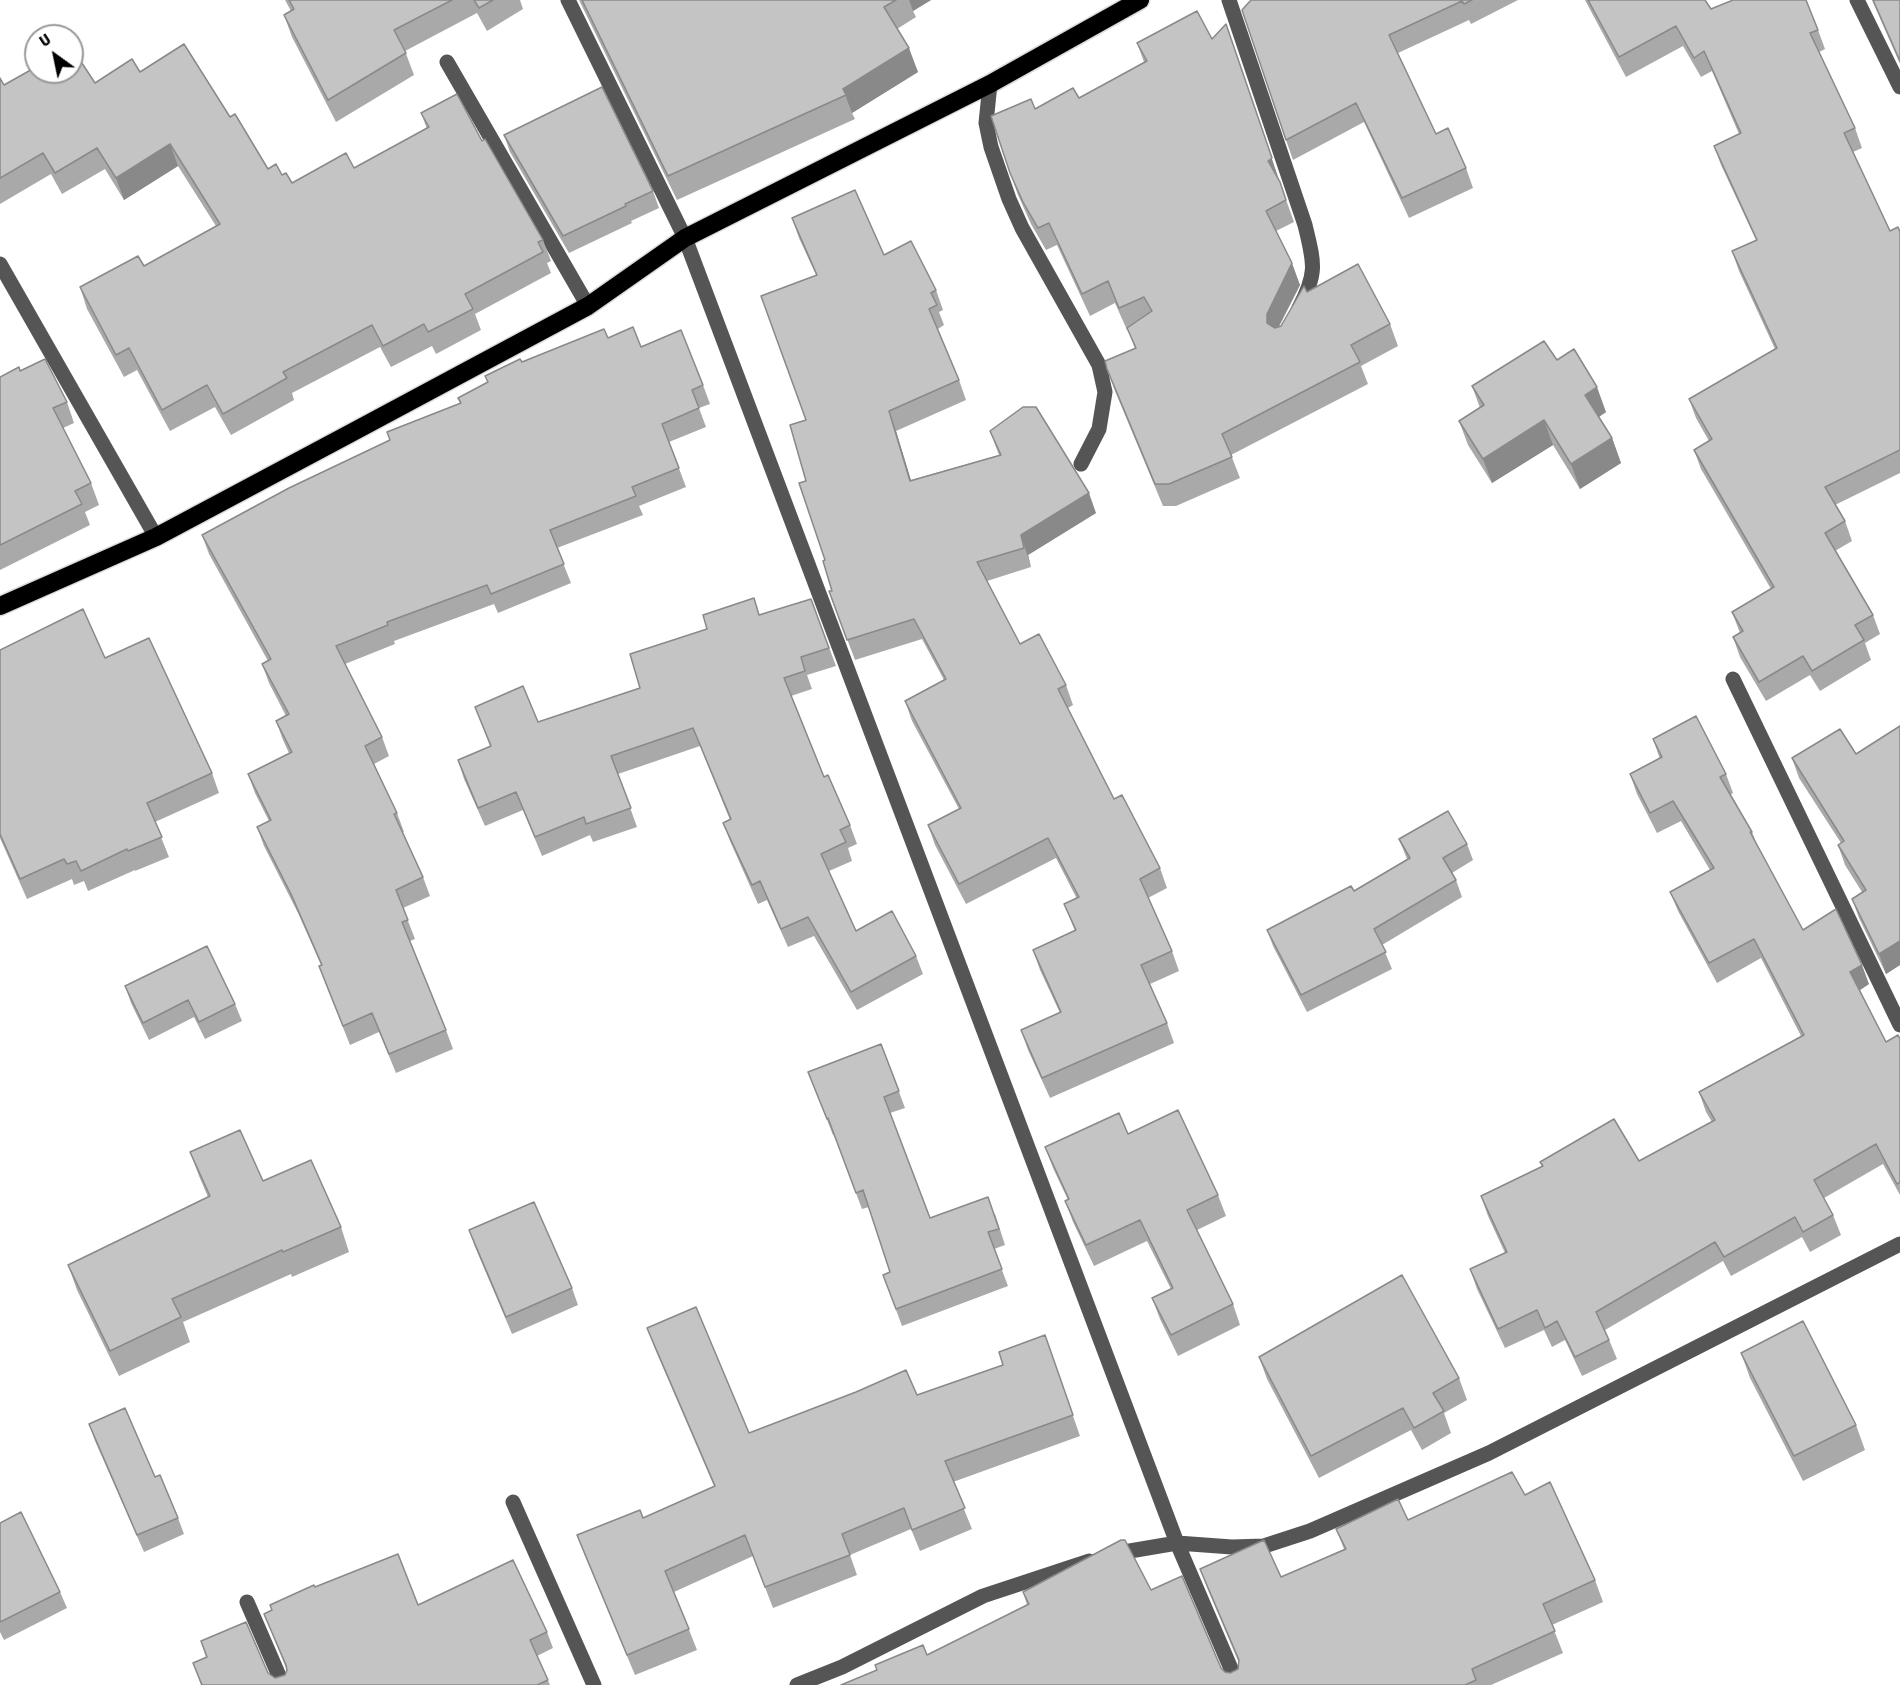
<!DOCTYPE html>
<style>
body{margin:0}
#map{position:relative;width:1900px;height:1685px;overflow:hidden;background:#fff;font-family:"Fira Sans Condensed",sans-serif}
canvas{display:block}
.north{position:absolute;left:24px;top:24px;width:60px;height:60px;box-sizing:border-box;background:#fff;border:2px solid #999;border-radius:50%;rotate:327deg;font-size:16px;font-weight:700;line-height:24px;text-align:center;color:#000}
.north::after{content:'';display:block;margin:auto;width:21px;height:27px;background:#000;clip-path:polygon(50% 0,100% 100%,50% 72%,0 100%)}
</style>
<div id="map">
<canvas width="1900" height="1685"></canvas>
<div class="north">U</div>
</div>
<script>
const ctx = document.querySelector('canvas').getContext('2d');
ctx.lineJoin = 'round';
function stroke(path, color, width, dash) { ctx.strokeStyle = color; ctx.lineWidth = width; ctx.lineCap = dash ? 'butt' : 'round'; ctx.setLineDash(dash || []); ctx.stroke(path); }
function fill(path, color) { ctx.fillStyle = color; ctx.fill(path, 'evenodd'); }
const minor = new Path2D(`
 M 568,0 L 685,238 L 1177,1543 L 1238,1685
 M 1229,0 L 1305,225 C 1314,263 1318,272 1299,308
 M 1857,0 L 1900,87
 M 447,62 L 588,306
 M 990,84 L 986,123 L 991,147 L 1009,199 L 1022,228 L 1099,365 L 1105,392 L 1099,429 L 1081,464
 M 0,264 L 156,537
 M 1733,679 L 1900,1025
 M 513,1502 L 594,1685
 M 1112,1554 L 1177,1543 L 1232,1547 L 1264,1546 L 1310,1531 L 1489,1453 L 1900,1244
 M 247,1602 L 283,1685
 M 797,1685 L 842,1667 L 983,1596 L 1089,1561`);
const highway = new Path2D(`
 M 0,606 L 156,537 L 351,433 L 588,306 L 685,238 L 990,84 L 1140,0`);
const wall = new Path2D(`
 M 285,0 L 520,0 L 523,9 L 487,31 L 477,13 L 405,51 L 414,75 L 336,122 L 292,37 L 284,15 L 291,11 Z
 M 579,0 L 931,0 L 913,11 L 916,17 L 897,29 L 918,72 L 852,113 L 855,119 L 677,200 Z
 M 1251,0 L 1518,0 L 1471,24 L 1469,20 L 1398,53 L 1436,134 L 1466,168 L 1473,188 L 1409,218 L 1364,122 L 1293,160 L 1286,140 Z
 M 1585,0 L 1705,0 L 1711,9 L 1818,30 L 1825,49 L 1819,52 L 1855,128 L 1862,148 L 1853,152 L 1890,231 L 1900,232 L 1900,473 L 1835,505 L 1845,521 L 1852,541 L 1835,551 L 1873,615 L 1880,634 L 1865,643 L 1871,660 L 1820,691 L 1810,675 L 1766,701 L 1740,657 L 1733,637 L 1740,633 L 1732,612 L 1771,589 L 1701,469 L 1694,450 L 1709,441 L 1696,418 L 1689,399 L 1775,349 L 1739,271 L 1732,251 L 1756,240 L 1721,165 L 1714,146 L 1739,134 L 1712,71 L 1701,77 L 1683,46 L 1626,77 Z
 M 1872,0 L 1900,0 L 1900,64 Z
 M 1226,24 L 1279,180 L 1294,222 L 1276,231 L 1300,285 L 1279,327 L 1281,326 L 1307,292 L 1390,324 L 1398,346 L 1361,366 L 1368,384 L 1231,455 L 1240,478 L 1176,506 L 1163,506 L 1115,391 L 1107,369 L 1135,349 L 1128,329 L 1127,330 L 1115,303 L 1090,316 L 1057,245 L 1046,250 L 1031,224 L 1018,195 L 1010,173 L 1035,109 L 1079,98 L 1144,62 L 1137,43 L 1212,39 Z
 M 140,72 L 230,117 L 268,169 L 282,175 L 292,183 L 354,168 L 427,129 L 421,113 L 482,141 L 543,240 L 551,261 L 547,263 L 551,273 L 475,314 L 481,330 L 436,354 L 432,346 L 391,367 L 380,347 L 292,393 L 294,400 L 231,435 L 215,407 L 170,431 L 137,370 L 124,377 L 87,309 L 80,287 L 144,266 L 216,226 L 178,166 L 124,200 L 105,169 L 62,194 L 51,174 L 0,204 L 0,78 L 4,85 L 46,77 L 95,83 Z
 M 504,135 L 653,191 L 659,208 L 631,221 L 632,223 L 569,253 L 510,152 Z
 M 792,218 L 884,255 L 936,290 L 943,310 L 939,312 L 944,325 L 938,329 L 959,380 L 966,400 L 896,431 L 911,480 L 999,455 L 990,431 L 1096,513 L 1028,555 L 1031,567 L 987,581 L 1020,644 L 1066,685 L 1073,705 L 1068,708 L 1114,799 L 1160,868 L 1167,888 L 1148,898 L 1172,951 L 1179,971 L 1150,984 L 1167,1023 L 1174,1043 L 1050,1098 L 1028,1050 L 1021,1030 L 1060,1013 L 1040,970 L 1033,950 L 1075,931 L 1064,904 L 1077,899 L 1056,858 L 966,904 L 935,845 L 928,825 L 959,809 L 912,721 L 905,701 L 944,680 L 922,639 L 855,660 L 829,591 L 832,591 L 806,481 L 816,275 L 799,238 Z
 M 608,338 L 641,347 L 703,385 L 710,404 L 699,408 L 706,427 L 669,442 L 686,487 L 639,506 L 643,515 L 557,548 L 571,583 L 498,613 L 494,604 L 394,641 L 395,644 L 345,664 L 382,737 L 389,756 L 374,764 L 397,813 L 404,832 L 403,832 L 423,877 L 430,896 L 403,908 L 415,939 L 410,941 L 446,1030 L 453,1049 L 396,1073 L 379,1032 L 350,1045 L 326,985 L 319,966 L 321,965 L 298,913 L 264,846 L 257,827 L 269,821 L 255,793 L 248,774 L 289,753 L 283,740 L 276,721 L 286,716 L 269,683 L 262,664 L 268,661 L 209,554 L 202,535 L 390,440 L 460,403 L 458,398 L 488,382 L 485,376 L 522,362 Z
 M 1557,360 L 1606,412 L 1599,417 L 1612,438 L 1621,463 L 1580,489 L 1553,445 L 1492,483 L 1468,445 L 1459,421 L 1480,408 L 1472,386 Z
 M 20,371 L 67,402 L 74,423 L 63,428 L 91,483 L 99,505 L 85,512 L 90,525 L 0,570 L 0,377 Z
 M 811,599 L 836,666 L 807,675 L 812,689 L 791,696 L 824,777 L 850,825 L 857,844 L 848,848 L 852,861 L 829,871 L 856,931 L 916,956 L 923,974 L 857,1010 L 814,936 L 788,947 L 767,900 L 758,904 L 730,841 L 723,823 L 730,820 L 700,746 L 618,774 L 637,827 L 593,842 L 590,835 L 542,856 L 523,810 L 485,826 L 464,779 L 458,760 L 490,746 L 475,707 L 538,722 L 640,688 L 760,615 Z
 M 0,650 L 105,658 L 212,773 L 219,793 L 155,822 L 169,857 L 135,871 L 135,870 L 88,891 L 84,881 L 74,885 L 72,879 L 27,899 L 0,838 Z
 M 1900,726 L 1900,965 L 1886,974 L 1859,918 L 1852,899 L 1862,892 L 1845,865 L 1838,845 L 1841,843 L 1799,778 L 1792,758 L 1856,754 Z
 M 1653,739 L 1726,774 L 1733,793 L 1730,795 L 1752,832 L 1756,842 L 1803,930 L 1869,984 L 1860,990 L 1886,1042 L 1900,1039 L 1900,1195 L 1883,1164 L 1824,1198 L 1833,1215 L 1841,1235 L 1810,1252 L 1802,1237 L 1731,1276 L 1723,1261 L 1605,1330 L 1617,1359 L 1582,1376 L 1565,1340 L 1552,1347 L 1544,1330 L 1505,1348 L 1477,1289 L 1470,1269 L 1505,1253 L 1488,1216 L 1481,1196 L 1542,1167 L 1540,1162 L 1639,1161 L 1712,1122 L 1706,1112 L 1699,1092 L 1801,1036 L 1761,958 L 1717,983 L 1678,911 L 1670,892 L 1710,870 L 1681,821 L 1657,833 L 1637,794 L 1630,774 L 1660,759 Z
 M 1399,839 L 1467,844 L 1473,860 L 1452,873 L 1456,880 L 1462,897 L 1382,945 L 1392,969 L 1307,1012 L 1273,946 L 1267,930 L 1354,891 L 1407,859 Z
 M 125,986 L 235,1004 L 242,1021 L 205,1039 L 194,1017 L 149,1040 L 131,1003 Z
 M 881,1044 L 905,1108 L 890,1113 L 930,1218 L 995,1214 L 1005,1245 L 994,1249 L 1008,1286 L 902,1326 L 883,1275 L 890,1272 L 869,1207 L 862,1209 L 834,1135 L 833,1135 L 808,1072 Z
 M 1128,1134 L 1218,1195 L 1226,1216 L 1197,1230 L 1233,1304 L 1240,1325 L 1178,1356 L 1160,1319 L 1152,1298 L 1171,1289 L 1147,1241 L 1094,1266 L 1073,1222 L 1065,1201 L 1068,1200 L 1053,1168 L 1045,1147 Z
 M 190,1152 L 263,1181 L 341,1227 L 349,1252 L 292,1277 L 291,1274 L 183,1322 L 190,1342 L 119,1376 L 77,1290 L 68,1265 L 208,1197 L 199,1176 Z
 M 469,1230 L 572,1288 L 578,1305 L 512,1334 L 475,1247 Z
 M 647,1328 L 749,1433 L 917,1395 L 1003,1365 L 1045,1335 L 1080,1436 L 953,1482 L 972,1529 L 920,1551 L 911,1529 L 850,1555 L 857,1575 L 773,1608 L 753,1556 L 674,1592 L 697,1650 L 635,1675 L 585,1556 L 577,1535 L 643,1518 L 714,1486 L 655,1349 Z
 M 1741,1353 L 1856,1425 L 1865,1450 L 1803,1481 L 1750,1378 Z
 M 1259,1357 L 1459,1378 L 1467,1400 L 1444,1413 L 1451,1433 L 1422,1450 L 1411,1430 L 1319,1478 L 1267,1379 Z
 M 89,1424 L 155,1477 L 178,1518 L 184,1534 L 144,1552 L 95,1441 Z
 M 1525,1495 L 1595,1580 L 1603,1602 L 1552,1625 L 1563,1653 L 1491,1685 L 841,1685 L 927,1655 L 1027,1605 L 1023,1592 L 1151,1590 L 1225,1672 L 1230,1673 L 1238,1669 L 1239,1663 L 1208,1590 L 1200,1569 L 1281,1577 L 1344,1549 L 1336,1529 L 1408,1520 Z
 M 0,1523 L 60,1592 L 67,1608 L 4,1640 L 0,1632 Z
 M 315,1587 L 418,1605 L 547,1632 L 553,1648 L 537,1656 L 550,1685 L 201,1685 L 193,1663 L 206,1657 L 201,1641 L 268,1673 L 275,1678 L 285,1675 L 287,1670 L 286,1668 L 264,1614 Z`);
const shadedWall = new Path2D(`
 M 909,0 L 931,0 L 913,11 Z
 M 1226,24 L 1279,180 L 1276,183 L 1268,161 Z
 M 909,48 L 918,72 L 852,113 L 843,89 Z
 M 170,144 L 178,166 L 124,200 L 116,178 Z
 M 1292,263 L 1300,285 L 1274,335 L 1267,323 L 1267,314 Z
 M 1597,387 L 1606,412 L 1594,420 L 1585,395 Z
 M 889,411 L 896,431 L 917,501 L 910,481 Z
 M 1544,420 L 1553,445 L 1492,483 L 1483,459 Z
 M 1612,438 L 1621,463 L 1580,489 L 1571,464 Z
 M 1089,493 L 1096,513 L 1028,555 L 1031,567 L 1021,535 Z
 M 1900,941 L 1900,965 L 1886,974 L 1879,954 Z
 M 1862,965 L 1869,984 L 1857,992 L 1850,972 Z`);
const building = new Path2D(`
 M 289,0 L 452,0 L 394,30 L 406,53 L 328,100 L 284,15 L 294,9 Z
 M 474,0 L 493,0 L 479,8 Z
 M 582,0 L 896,0 L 884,7 L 909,48 L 843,89 L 846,95 L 668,176 Z
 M 1251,0 L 1472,0 L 1464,4 L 1462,1 L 1389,35 L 1436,134 L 1448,128 L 1466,168 L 1402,198 L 1356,103 L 1286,140 L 1242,10 Z
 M 1588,0 L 1705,0 L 1711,9 L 1733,0 L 1806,0 L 1818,30 L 1810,33 L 1855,128 L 1844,133 L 1890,231 L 1898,227 L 1900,232 L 1900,450 L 1825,487 L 1845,521 L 1825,533 L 1873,615 L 1855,625 L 1864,640 L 1812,671 L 1803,656 L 1759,682 L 1733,637 L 1743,631 L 1732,612 L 1774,587 L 1694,450 L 1712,439 L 1689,399 L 1777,348 L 1732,251 L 1757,240 L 1714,146 L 1741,133 L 1704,51 L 1694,58 L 1676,26 L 1619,57 Z
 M 1873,0 L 1900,0 L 1900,61 Z
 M 1197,11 L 1212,39 L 1226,24 L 1272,158 L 1268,161 L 1280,182 L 1286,200 L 1266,211 L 1292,263 L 1267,314 L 1267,323 L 1275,328 L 1281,326 L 1304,286 L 1307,292 L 1358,264 L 1390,324 L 1351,345 L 1360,362 L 1222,434 L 1232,457 L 1169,484 L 1155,484 L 1107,369 L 1105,361 L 1136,348 L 1127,328 L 1152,311 L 1144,297 L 1119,308 L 1108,281 L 1082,294 L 1049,223 L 1038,228 L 1023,202 L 1010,173 L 991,116 L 1031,99 L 1035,109 L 1073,88 L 1079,98 L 1147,61 L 1137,43 Z
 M 184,44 L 230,117 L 235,114 L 268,169 L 276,164 L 282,175 L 286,173 L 292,183 L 346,153 L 354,168 L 429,127 L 421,113 L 457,94 L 482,141 L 485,139 L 543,240 L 538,242 L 543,252 L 465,294 L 473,309 L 428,332 L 424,324 L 383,346 L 372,325 L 283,372 L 287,378 L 223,414 L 207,385 L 162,410 L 129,348 L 116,355 L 80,287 L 138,256 L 144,266 L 220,224 L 170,144 L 116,178 L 97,148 L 55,173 L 43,153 L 0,178 L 0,78 L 4,85 L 36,67 L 36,72 L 43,72 L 46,77 L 54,72 L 72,72 L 72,60 L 78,57 L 95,83 L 132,59 L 140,72 Z
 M 602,87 L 653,191 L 625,204 L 626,206 L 563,236 L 504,135 Z
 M 855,190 L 884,255 L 911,241 L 936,290 L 931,293 L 937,305 L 929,309 L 959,380 L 889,411 L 910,481 L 1001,455 L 990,431 L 1023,407 L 1036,407 L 1089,493 L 1021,535 L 1024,548 L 977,562 L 1020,644 L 1039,634 L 1066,685 L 1058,689 L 1114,799 L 1122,795 L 1160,868 L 1140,879 L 1172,951 L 1141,965 L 1167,1023 L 1042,1078 L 1021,1030 L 1061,1012 L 1033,950 L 1076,930 L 1064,904 L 1079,897 L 1048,838 L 959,884 L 928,825 L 961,808 L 905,701 L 946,679 L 914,619 L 847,640 L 829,591 L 832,591 L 823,561 L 825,560 L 799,483 L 806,481 L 790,425 L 806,420 L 761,296 L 817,275 L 792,218 Z
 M 633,327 L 641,347 L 681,330 L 703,385 L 692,390 L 699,408 L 662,424 L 679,468 L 632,487 L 636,496 L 550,530 L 564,564 L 491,594 L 487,585 L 387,622 L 388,625 L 336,646 L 382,737 L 365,746 L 397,813 L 394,814 L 423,877 L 396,890 L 408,920 L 402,922 L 446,1030 L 389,1054 L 372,1013 L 343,1026 L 319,966 L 322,965 L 291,894 L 257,827 L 271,820 L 248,774 L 292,752 L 276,721 L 289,714 L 262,664 L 271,659 L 202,535 L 289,488 L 390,440 L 387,432 L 461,403 L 458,398 L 488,382 L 485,376 L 520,359 L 522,362 L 604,329 L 608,338 Z
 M 1544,341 L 1557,360 L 1574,349 L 1597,387 L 1585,395 L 1612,438 L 1571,464 L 1544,420 L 1483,459 L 1459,421 L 1484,405 L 1472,386 Z
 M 45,359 L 67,402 L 53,408 L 91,483 L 75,491 L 82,504 L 0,545 L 0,377 L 19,367 L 20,371 Z
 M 754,598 L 759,615 L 811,599 L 829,648 L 801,657 L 805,671 L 784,678 L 824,777 L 828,775 L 850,825 L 840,830 L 846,842 L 821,854 L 856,931 L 892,911 L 916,956 L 851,992 L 808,917 L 781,929 L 760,881 L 752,885 L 723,823 L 731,819 L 693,728 L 611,756 L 631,808 L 586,824 L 584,817 L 535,837 L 516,792 L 478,808 L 458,760 L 491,746 L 475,707 L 523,686 L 538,722 L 640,688 L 630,654 L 707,629 L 703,615 Z
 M 83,609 L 105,658 L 149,638 L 212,773 L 147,803 L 162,837 L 128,851 L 127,849 L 81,871 L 76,861 L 67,864 L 64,859 L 20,879 L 0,834 L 0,650 Z
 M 1696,716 L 1726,774 L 1720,777 L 1752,832 L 1750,832 L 1803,930 L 1836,909 L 1862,965 L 1850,972 L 1886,1042 L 1898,1035 L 1900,1039 L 1900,1182 L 1897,1184 L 1876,1144 L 1814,1180 L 1833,1215 L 1803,1232 L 1795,1217 L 1724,1257 L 1715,1242 L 1596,1312 L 1609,1340 L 1575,1357 L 1557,1321 L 1545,1328 L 1537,1310 L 1498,1329 L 1470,1269 L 1507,1252 L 1481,1196 L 1543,1166 L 1540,1162 L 1614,1119 L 1639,1161 L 1715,1120 L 1699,1092 L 1804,1035 L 1754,939 L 1709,963 L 1670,892 L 1714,868 L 1673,801 L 1650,813 L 1630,774 L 1662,757 L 1653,739 Z
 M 1900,726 L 1900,941 L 1879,954 L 1852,899 L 1866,890 L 1838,845 L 1844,841 L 1792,758 L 1840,729 L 1856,754 Z
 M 1448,811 L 1467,844 L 1443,858 L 1456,880 L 1374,929 L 1386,952 L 1301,995 L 1267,930 L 1351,886 L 1354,891 L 1410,858 L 1399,839 Z
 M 207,946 L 235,1004 L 199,1022 L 188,1000 L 143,1023 L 125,986 Z
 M 881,1044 L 899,1091 L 884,1097 L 930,1218 L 988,1197 L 999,1229 L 988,1232 L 1002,1269 L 896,1309 L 883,1275 L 890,1272 L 863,1190 L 856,1193 L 828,1118 L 827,1119 L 808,1072 Z
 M 1178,1110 L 1218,1195 L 1187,1210 L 1233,1304 L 1171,1335 L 1152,1298 L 1173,1288 L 1140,1220 L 1086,1245 L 1065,1201 L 1069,1199 L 1045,1147 L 1119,1113 L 1128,1134 Z
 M 240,1130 L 263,1181 L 311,1160 L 341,1227 L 283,1252 L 282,1250 L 172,1299 L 181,1317 L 110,1351 L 68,1265 L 210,1196 L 190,1152 Z
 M 534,1202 L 572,1288 L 506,1317 L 469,1230 Z
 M 1402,1275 L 1459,1378 L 1433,1393 L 1444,1411 L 1414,1428 L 1403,1408 L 1311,1456 L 1259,1357 Z
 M 696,1307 L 749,1433 L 856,1392 L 906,1370 L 917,1395 L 1003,1365 L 999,1352 L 1045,1335 L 1073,1415 L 945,1461 L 965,1508 L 912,1530 L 904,1508 L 842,1534 L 850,1555 L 765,1587 L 745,1535 L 665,1571 L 689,1629 L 627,1655 L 577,1535 L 640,1510 L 643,1518 L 715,1486 L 647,1328 Z
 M 1803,1321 L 1856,1425 L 1794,1456 L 1741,1353 Z
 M 125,1408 L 155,1477 L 160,1475 L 178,1518 L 137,1535 L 89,1424 Z
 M 1512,1472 L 1525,1495 L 1550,1482 L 1595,1580 L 1543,1604 L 1555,1631 L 1472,1669 L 1476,1680 L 1465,1685 L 841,1685 L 877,1670 L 875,1665 L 923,1645 L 927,1655 L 1029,1604 L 1023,1592 L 1121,1540 L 1125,1540 L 1151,1590 L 1182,1576 L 1221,1668 L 1225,1672 L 1230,1673 L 1238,1669 L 1239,1660 L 1200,1569 L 1264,1540 L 1281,1577 L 1346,1549 L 1336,1529 L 1398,1499 L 1408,1520 Z
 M 21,1512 L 60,1592 L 0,1622 L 0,1523 Z
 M 398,1554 L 418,1605 L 513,1560 L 547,1632 L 530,1640 L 548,1680 L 537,1685 L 202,1685 L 193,1663 L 207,1657 L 201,1641 L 246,1622 L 268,1673 L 275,1678 L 285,1675 L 287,1670 L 286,1665 L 264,1614 L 272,1610 L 270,1605 L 314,1585 L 315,1587 Z`);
stroke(highway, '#dbdbdb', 21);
stroke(minor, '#555', 15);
stroke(highway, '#000', 18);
fill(wall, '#a9a9a9');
fill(shadedWall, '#898989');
fill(building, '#c4c4c4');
stroke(building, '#898989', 1.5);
</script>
